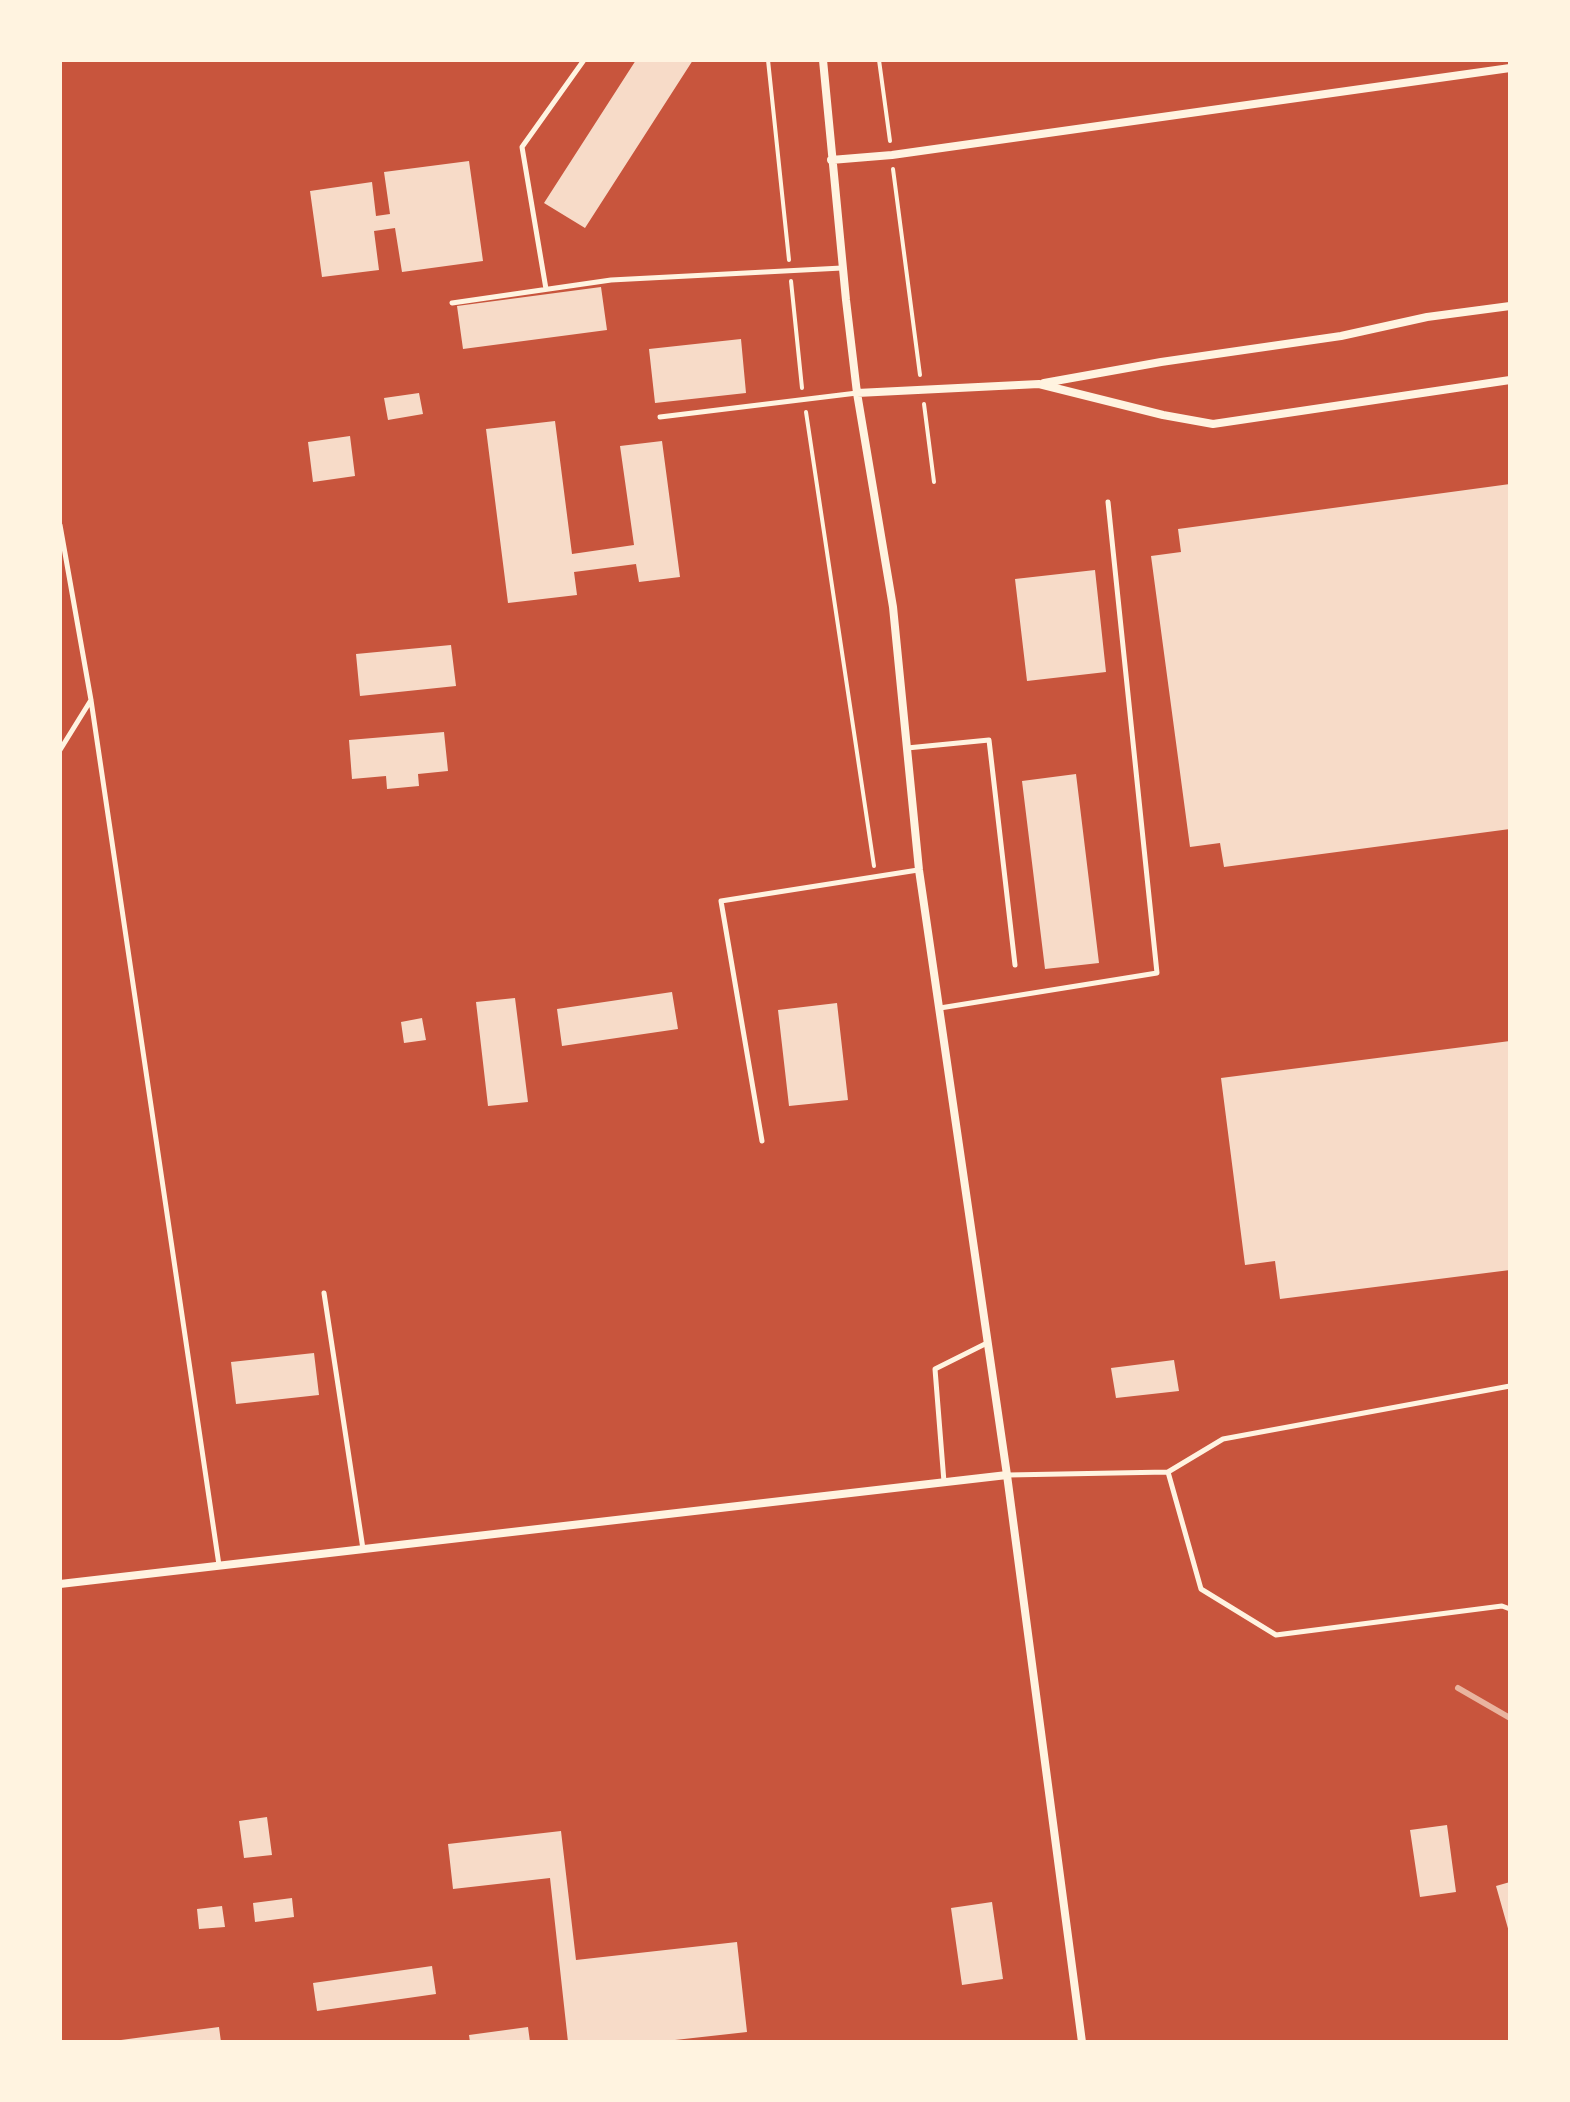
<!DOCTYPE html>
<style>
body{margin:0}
#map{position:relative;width:1570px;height:2102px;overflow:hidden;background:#c8553d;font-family:"Times New Roman",serif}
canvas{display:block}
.frame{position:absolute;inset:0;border:62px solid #fff3e0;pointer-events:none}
</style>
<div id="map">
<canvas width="1570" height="2102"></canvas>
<div class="frame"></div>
</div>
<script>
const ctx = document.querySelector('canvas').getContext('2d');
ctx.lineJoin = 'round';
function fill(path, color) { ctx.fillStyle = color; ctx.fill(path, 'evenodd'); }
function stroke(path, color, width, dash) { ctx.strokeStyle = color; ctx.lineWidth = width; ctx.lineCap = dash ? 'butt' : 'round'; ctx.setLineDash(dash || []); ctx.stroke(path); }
const building = new Path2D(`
 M 636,60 L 693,60 L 585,228 L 544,203 Z
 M 469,161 L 483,261 L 402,272 L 395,228 L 374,231 L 379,270 L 322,277 L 310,191 L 372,182 L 376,216 L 390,214 L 384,172 Z
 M 601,287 L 607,330 L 463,349 L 457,306 Z
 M 741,339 L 746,393 L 655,403 L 649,349 Z
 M 419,393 L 423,414 L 388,420 L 384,398 Z
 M 555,421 L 572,554 L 634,545 L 620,446 L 662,441 L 680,577 L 639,582 L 636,564 L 574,572 L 577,595 L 508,603 L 486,429 Z
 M 350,436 L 355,476 L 313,482 L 308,442 Z
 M 1510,484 L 1510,829 L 1224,867 L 1220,843 L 1190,847 L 1151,556 L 1181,552 L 1178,529 Z
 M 1095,570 L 1106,672 L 1027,681 L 1015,579 Z
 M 451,645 L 456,686 L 360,696 L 356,654 Z
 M 444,732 L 448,771 L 418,774 L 419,786 L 387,789 L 386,776 L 352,779 L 349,740 Z
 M 1076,774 L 1099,963 L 1045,969 L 1022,781 Z
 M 672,992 L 678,1029 L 562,1046 L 557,1009 Z
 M 515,998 L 528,1102 L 488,1106 L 476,1002 Z
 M 837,1003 L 848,1100 L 789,1106 L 778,1010 Z
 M 422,1018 L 426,1040 L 404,1043 L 401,1022 Z
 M 1510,1041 L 1510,1270 L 1280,1299 L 1275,1261 L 1245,1265 L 1221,1078 Z
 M 314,1353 L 319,1395 L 236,1404 L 231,1362 Z
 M 1174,1360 L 1179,1391 L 1116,1398 L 1111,1368 Z
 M 267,1817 L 272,1855 L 244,1858 L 239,1821 Z
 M 1447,1825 L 1456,1892 L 1420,1897 L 1410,1830 Z
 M 561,1831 L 576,1960 L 737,1942 L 747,2032 L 657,2042 L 568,2042 L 550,1878 L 453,1889 L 448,1844 Z
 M 1510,1882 L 1510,1932 L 1509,1932 L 1496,1886 Z
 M 292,1898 L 294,1917 L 255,1922 L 253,1903 Z
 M 992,1902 L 1003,1979 L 962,1985 L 951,1908 Z
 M 222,1906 L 225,1927 L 199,1929 L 197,1909 Z
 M 432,1966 L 436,1994 L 317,2011 L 313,1983 Z
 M 219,2027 L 221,2042 L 121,2042 L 121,2040 Z
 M 528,2027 L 530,2042 L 470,2042 L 469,2035 Z`);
const path = new Path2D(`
 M 768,60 L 789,260
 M 879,60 L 890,141
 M 893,169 L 920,375
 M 791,281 L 802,388
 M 924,404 L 934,482
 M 806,412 L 874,866`);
const service = new Path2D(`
 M 546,289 L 522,147 L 584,60
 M 452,303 L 611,280 L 842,268
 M 660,417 L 857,393
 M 60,525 L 91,700 L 219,1565
 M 907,748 L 989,740 L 1015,965
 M 60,750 L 91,700
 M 940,1008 L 1157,973 L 1108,502
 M 762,1141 L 721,901 L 918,870
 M 324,1293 L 363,1549
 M 1168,1472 L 1201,1589 L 1276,1635 L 1502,1606 L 1510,1609
 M 1008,1475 L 1168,1472 L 1223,1439 L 1510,1386
 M 944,1482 L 935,1369 L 987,1343`);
const minor = new Path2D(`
 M 823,60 L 846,300 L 857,393 L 893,607 L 919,870 L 1007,1475 L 1082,2042
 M 831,160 L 892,155 L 1510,68
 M 1044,383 L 1161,362 L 1341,336 L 1427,317 L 1510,306
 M 857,393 L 1039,384 L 1163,415 L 1213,424 L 1510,380
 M 60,1584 L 1007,1475`);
const rail = new Path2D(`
 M 1458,1688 L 1510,1718`);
fill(building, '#f7dbc8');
stroke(path, '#fff3e0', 4);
stroke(service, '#fff3e0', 5);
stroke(minor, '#fff3e0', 8);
stroke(rail, '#e9b49f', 6);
</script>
